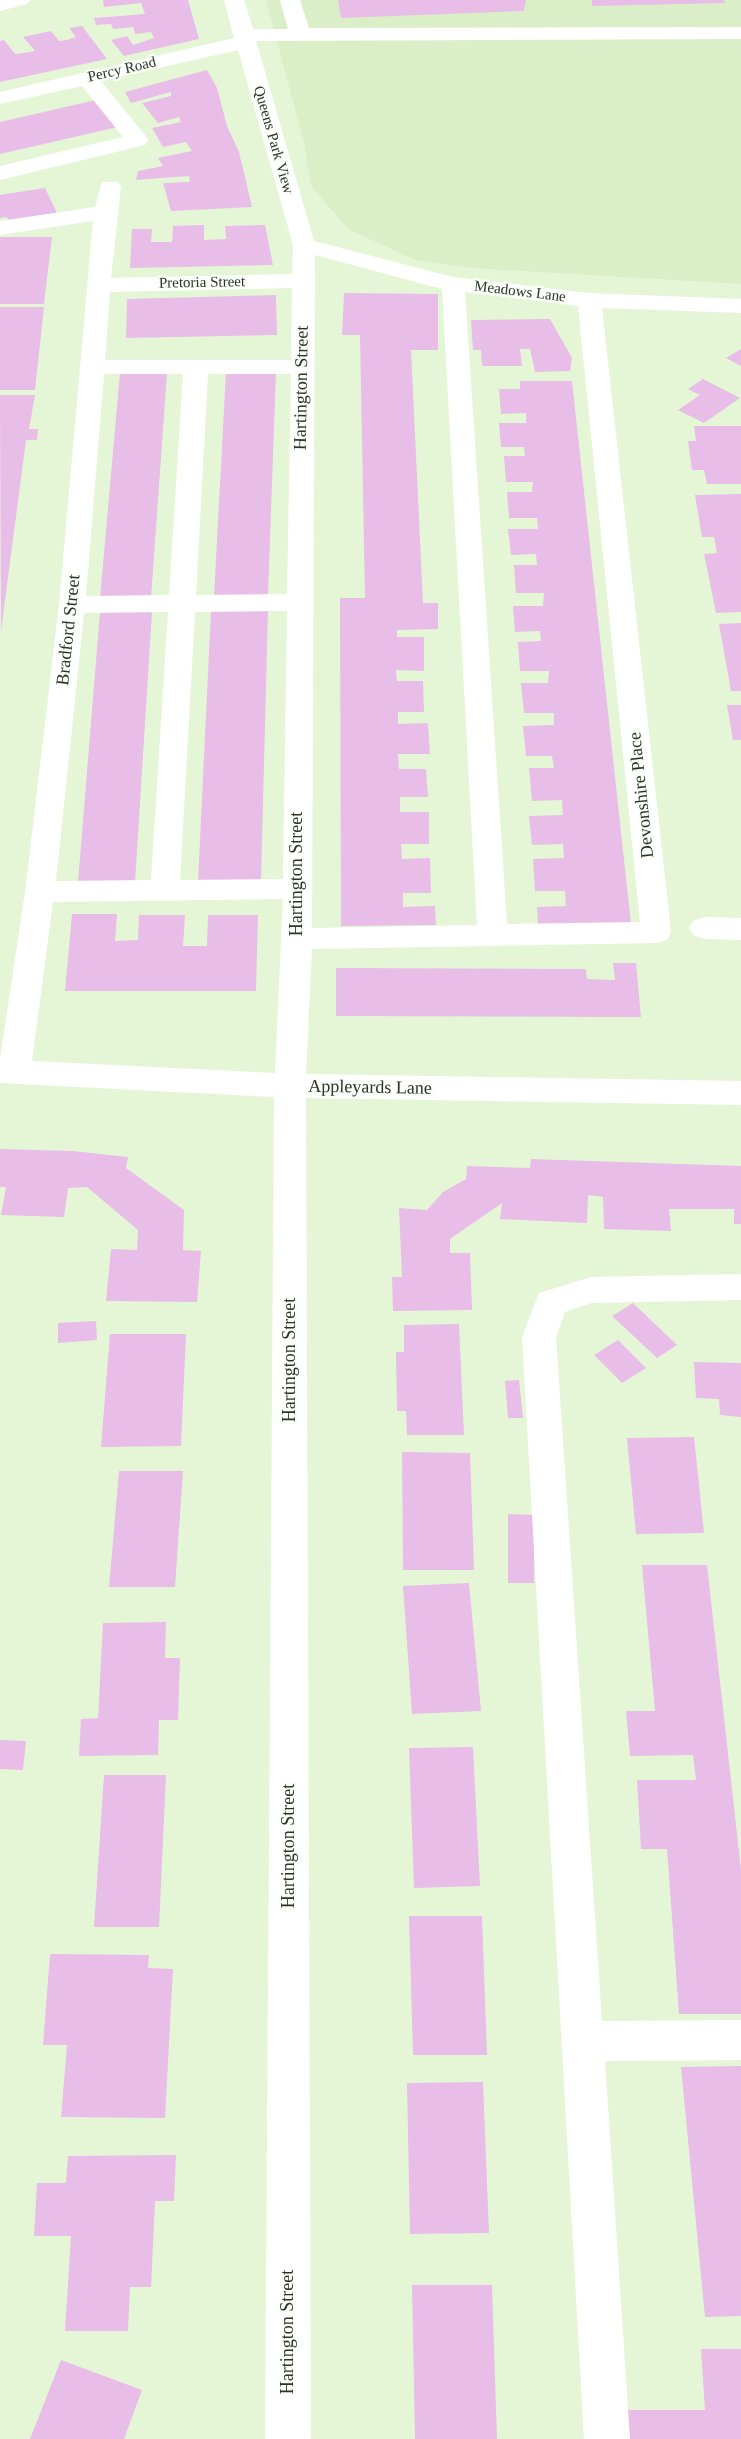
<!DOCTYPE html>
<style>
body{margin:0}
canvas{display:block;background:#e5f6d7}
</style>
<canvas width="741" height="2439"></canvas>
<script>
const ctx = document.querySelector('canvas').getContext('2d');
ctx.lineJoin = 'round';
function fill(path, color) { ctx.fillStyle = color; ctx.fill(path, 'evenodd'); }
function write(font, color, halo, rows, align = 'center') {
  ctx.font = font + ' Georgia,serif'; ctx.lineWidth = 5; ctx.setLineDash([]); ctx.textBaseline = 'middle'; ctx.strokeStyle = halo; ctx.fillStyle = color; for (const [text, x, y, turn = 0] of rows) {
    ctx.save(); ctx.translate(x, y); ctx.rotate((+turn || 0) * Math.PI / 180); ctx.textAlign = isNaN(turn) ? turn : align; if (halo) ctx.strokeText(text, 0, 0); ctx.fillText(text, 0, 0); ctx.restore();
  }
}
const built = new Path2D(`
 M 266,0 L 741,0 L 741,284 L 472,268 L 415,260 L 348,229 L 311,186 L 304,143 Z`);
const building = new Path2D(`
 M 103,0 L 188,0 L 199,39 L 124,56 L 111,40 L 127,36 L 133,45 L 154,38 L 151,32 L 135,34 L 133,27 L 113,29 L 111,24 L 96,25 L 94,18 L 145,14 L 141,3 L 104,7 Z
 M 338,0 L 526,0 L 524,11 L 341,18 Z
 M 592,0 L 724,0 L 725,3 L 592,6 Z
 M 82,26 L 107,59 L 0,82 L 0,41 L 4,40 L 15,54 L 24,53 L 35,51 L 23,37 L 51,31 L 59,41 L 67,40 L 76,37 L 69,28 Z
 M 207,70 L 217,88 L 227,126 L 239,152 L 252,207 L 171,211 L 163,183 L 190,182 L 189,176 L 136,180 L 138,171 L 163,166 L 158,158 L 192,151 L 186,142 L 163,147 L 152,128 L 181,122 L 179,117 L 158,123 L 142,103 L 171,96 L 171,92 L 131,103 L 125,92 Z
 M 96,100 L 118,127 L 0,154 L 0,122 Z
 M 45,188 L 58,215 L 9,222 L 7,217 L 0,218 L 0,195 Z
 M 204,225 L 204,240 L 226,239 L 225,226 L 265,225 L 273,265 L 130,268 L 132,229 L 152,229 L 151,242 L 172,242 L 173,226 Z
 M 0,237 L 52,237 L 44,304 L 0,304 Z
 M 344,293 L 438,294 L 438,350 L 411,350 L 423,603 L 438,603 L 438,629 L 397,630 L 397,637 L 424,637 L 424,671 L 396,670 L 397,681 L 423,681 L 424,712 L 398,712 L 398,724 L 428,723 L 430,754 L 398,754 L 399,769 L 426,769 L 428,797 L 400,797 L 400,812 L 429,812 L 429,844 L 401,844 L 402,859 L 430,858 L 431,893 L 403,893 L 403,907 L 435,906 L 436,925 L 341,926 L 340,598 L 365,598 L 360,335 L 342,335 Z
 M 276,295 L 277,335 L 126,338 L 127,299 Z
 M 0,307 L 44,307 L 35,390 L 0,390 Z
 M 550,319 L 572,358 L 570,371 L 535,372 L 530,349 L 520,349 L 522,366 L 482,366 L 481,350 L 473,350 L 471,320 Z
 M 741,349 L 741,366 L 726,358 Z
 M 226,372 L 276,372 L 268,595 L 214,596 Z
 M 120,373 L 167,373 L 151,598 L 100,598 Z
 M 703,379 L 740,398 L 704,423 L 678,410 L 700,395 L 688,389 Z
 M 520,381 L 572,381 L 631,924 L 538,924 L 537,907 L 566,906 L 565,891 L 535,891 L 533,859 L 564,858 L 563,844 L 532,845 L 529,816 L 563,815 L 562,800 L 532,801 L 529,768 L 554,768 L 552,756 L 526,756 L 523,726 L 554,725 L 554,713 L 524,713 L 521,683 L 548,683 L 549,671 L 520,671 L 518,642 L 541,641 L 540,631 L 515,632 L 513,606 L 543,606 L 544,593 L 516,593 L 514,565 L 537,565 L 536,554 L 511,555 L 508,529 L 538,529 L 537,518 L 509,518 L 507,492 L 532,492 L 533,482 L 506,482 L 504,456 L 525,456 L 524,447 L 501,447 L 499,423 L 526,423 L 526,413 L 501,414 L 499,389 L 520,389 Z
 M 0,395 L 35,395 L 29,429 L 38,429 L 37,440 L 26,440 L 1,631 Z
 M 694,426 L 741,426 L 741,484 L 707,484 L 704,470 L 692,470 L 688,441 L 696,441 Z
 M 741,494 L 741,612 L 716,613 L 704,554 L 717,553 L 714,537 L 702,537 L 695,495 Z
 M 268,609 L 261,881 L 198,882 L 211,610 Z
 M 100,612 L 152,612 L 135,882 L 78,882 Z
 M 741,623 L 741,691 L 731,691 L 719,624 Z
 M 727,705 L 741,705 L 741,740 L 733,740 Z
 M 72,914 L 117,914 L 115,941 L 138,940 L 139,915 L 185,915 L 183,946 L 207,946 L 208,915 L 258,915 L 256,991 L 65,991 Z
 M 613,963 L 636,963 L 641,1017 L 336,1016 L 336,968 L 586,969 L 587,979 L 615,980 Z
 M 0,1149 L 73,1151 L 128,1157 L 126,1168 L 184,1210 L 183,1250 L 201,1251 L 197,1302 L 106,1301 L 111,1249 L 137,1250 L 138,1230 L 87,1187 L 68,1188 L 64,1217 L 1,1215 L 6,1187 L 0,1187 Z
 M 531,1159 L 741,1166 L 741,1224 L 734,1224 L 734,1209 L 669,1209 L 671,1231 L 604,1229 L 603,1197 L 588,1195 L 587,1223 L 500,1219 L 502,1203 L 450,1239 L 450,1253 L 470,1253 L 472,1310 L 393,1311 L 392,1277 L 402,1277 L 399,1208 L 427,1210 L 443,1192 L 466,1179 L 467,1166 L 530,1168 Z
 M 633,1303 L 677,1345 L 657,1358 L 612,1316 Z
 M 96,1321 L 97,1340 L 58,1343 L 58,1323 Z
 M 459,1324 L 464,1435 L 407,1435 L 406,1411 L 397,1411 L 396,1352 L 404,1352 L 404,1325 Z
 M 110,1334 L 186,1334 L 181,1446 L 101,1447 Z
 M 618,1340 L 646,1368 L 622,1383 L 594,1355 Z
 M 694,1362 L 741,1363 L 741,1417 L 720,1415 L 719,1399 L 696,1398 Z
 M 519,1380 L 523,1418 L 508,1418 L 505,1381 Z
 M 694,1437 L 704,1533 L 636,1534 L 627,1438 Z
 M 402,1452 L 470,1453 L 474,1570 L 403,1570 Z
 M 119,1471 L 183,1471 L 175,1587 L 109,1587 Z
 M 508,1514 L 534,1515 L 534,1583 L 508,1583 Z
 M 642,1565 L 707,1565 L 741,1870 L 741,2014 L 679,2014 L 667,1849 L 641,1849 L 637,1780 L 696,1780 L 693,1755 L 630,1756 L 626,1711 L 655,1711 Z
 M 469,1583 L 481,1711 L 412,1714 L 403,1586 Z
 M 166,1622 L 165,1658 L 180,1658 L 178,1720 L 159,1720 L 158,1755 L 79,1756 L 81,1719 L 98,1718 L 103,1623 Z
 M 0,1740 L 26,1741 L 23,1770 L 0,1769 Z
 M 473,1747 L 480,1886 L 414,1888 L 409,1748 Z
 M 104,1775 L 166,1775 L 159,1927 L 94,1927 Z
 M 409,1916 L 482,1916 L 487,2055 L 413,2055 Z
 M 50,1954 L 149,1955 L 148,1968 L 173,1969 L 165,2118 L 61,2117 L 67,2045 L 43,2045 Z
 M 741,2066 L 741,2316 L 705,2317 L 681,2067 Z
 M 483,2082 L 489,2233 L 410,2234 L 407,2083 Z
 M 176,2155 L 174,2201 L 155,2201 L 151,2287 L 130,2287 L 128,2331 L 65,2331 L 71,2236 L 34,2236 L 37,2183 L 66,2183 L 68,2156 Z
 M 412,2285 L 492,2285 L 497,2439 L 415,2439 Z
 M 701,2349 L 741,2349 L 741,2439 L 627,2439 L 626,2410 L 705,2410 Z
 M 61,2360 L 142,2390 L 124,2439 L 30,2439 Z`);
const minor = new Path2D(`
 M 0,0 L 30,0 L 27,4 L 0,11 Z
 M 224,0 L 244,0 L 253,29 L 288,29 L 280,0 L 300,0 L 309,28 L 741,27 L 741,39 L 256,41 L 314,241 L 453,277 L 589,293 L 741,299 L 741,313 L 602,308 L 671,932 L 667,940 L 656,943 L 312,949 L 306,1074 L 741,1081 L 741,1105 L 306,1098 L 311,2439 L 265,2439 L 274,1097 L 0,1083 L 0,1059 L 25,892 L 59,605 L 93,221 L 0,235 L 0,221 L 95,207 L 102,182 L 118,182 L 121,187 L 111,278 L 292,274 L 293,245 L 238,50 L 101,81 L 145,135 L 148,140 L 145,145 L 0,180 L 0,166 L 123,137 L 82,86 L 0,104 L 0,92 L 234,38 ZM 315,255 L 442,289 L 477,925 L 312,928 ZM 292,288 L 291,360 L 105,360 L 110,292 ZM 465,292 L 578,306 L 640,922 L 507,924 ZM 104,374 L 183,374 L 169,595 L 86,596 ZM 208,374 L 291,374 L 287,594 L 196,595 ZM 287,611 L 283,879 L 180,880 L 195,612 ZM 168,612 L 151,880 L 56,881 L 84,613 ZM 283,899 L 275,1073 L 32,1061 L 53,902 Z
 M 704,917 L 741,918 L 741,940 L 704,939 L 693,935 L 689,928 L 693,921 Z
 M 741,1274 L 741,1300 L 591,1303 L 565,1312 L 556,1337 L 602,2021 L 741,2020 L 741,2060 L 605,2061 L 630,2439 L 584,2439 L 522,1337 L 539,1293 L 591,1277 Z`);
const farStreetnames = [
 ["Percy Road",122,70,-13],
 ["Queens Park View",273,140,74],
 ["Pretoria Street",202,283,-1],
 ["Meadows Lane",520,292,7]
];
const streetNames = [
 ["Hartington Street",302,388,-89],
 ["Bradford Street",69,630,-84],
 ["Devonshire Place",642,795,-96],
 ["Hartington Street",297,874,-90],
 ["Appleyards Lane",370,1088,1],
 ["Hartington Street",290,1360,-90],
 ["Hartington Street",289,1846,-90],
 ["Hartington Street",288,2332,-90]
];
fill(built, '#daeec8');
fill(building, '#e8bde8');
fill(minor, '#fff');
write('15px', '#2d3328', '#fafef8', farStreetnames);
write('18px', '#2d3328', '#fafef8', streetNames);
</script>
